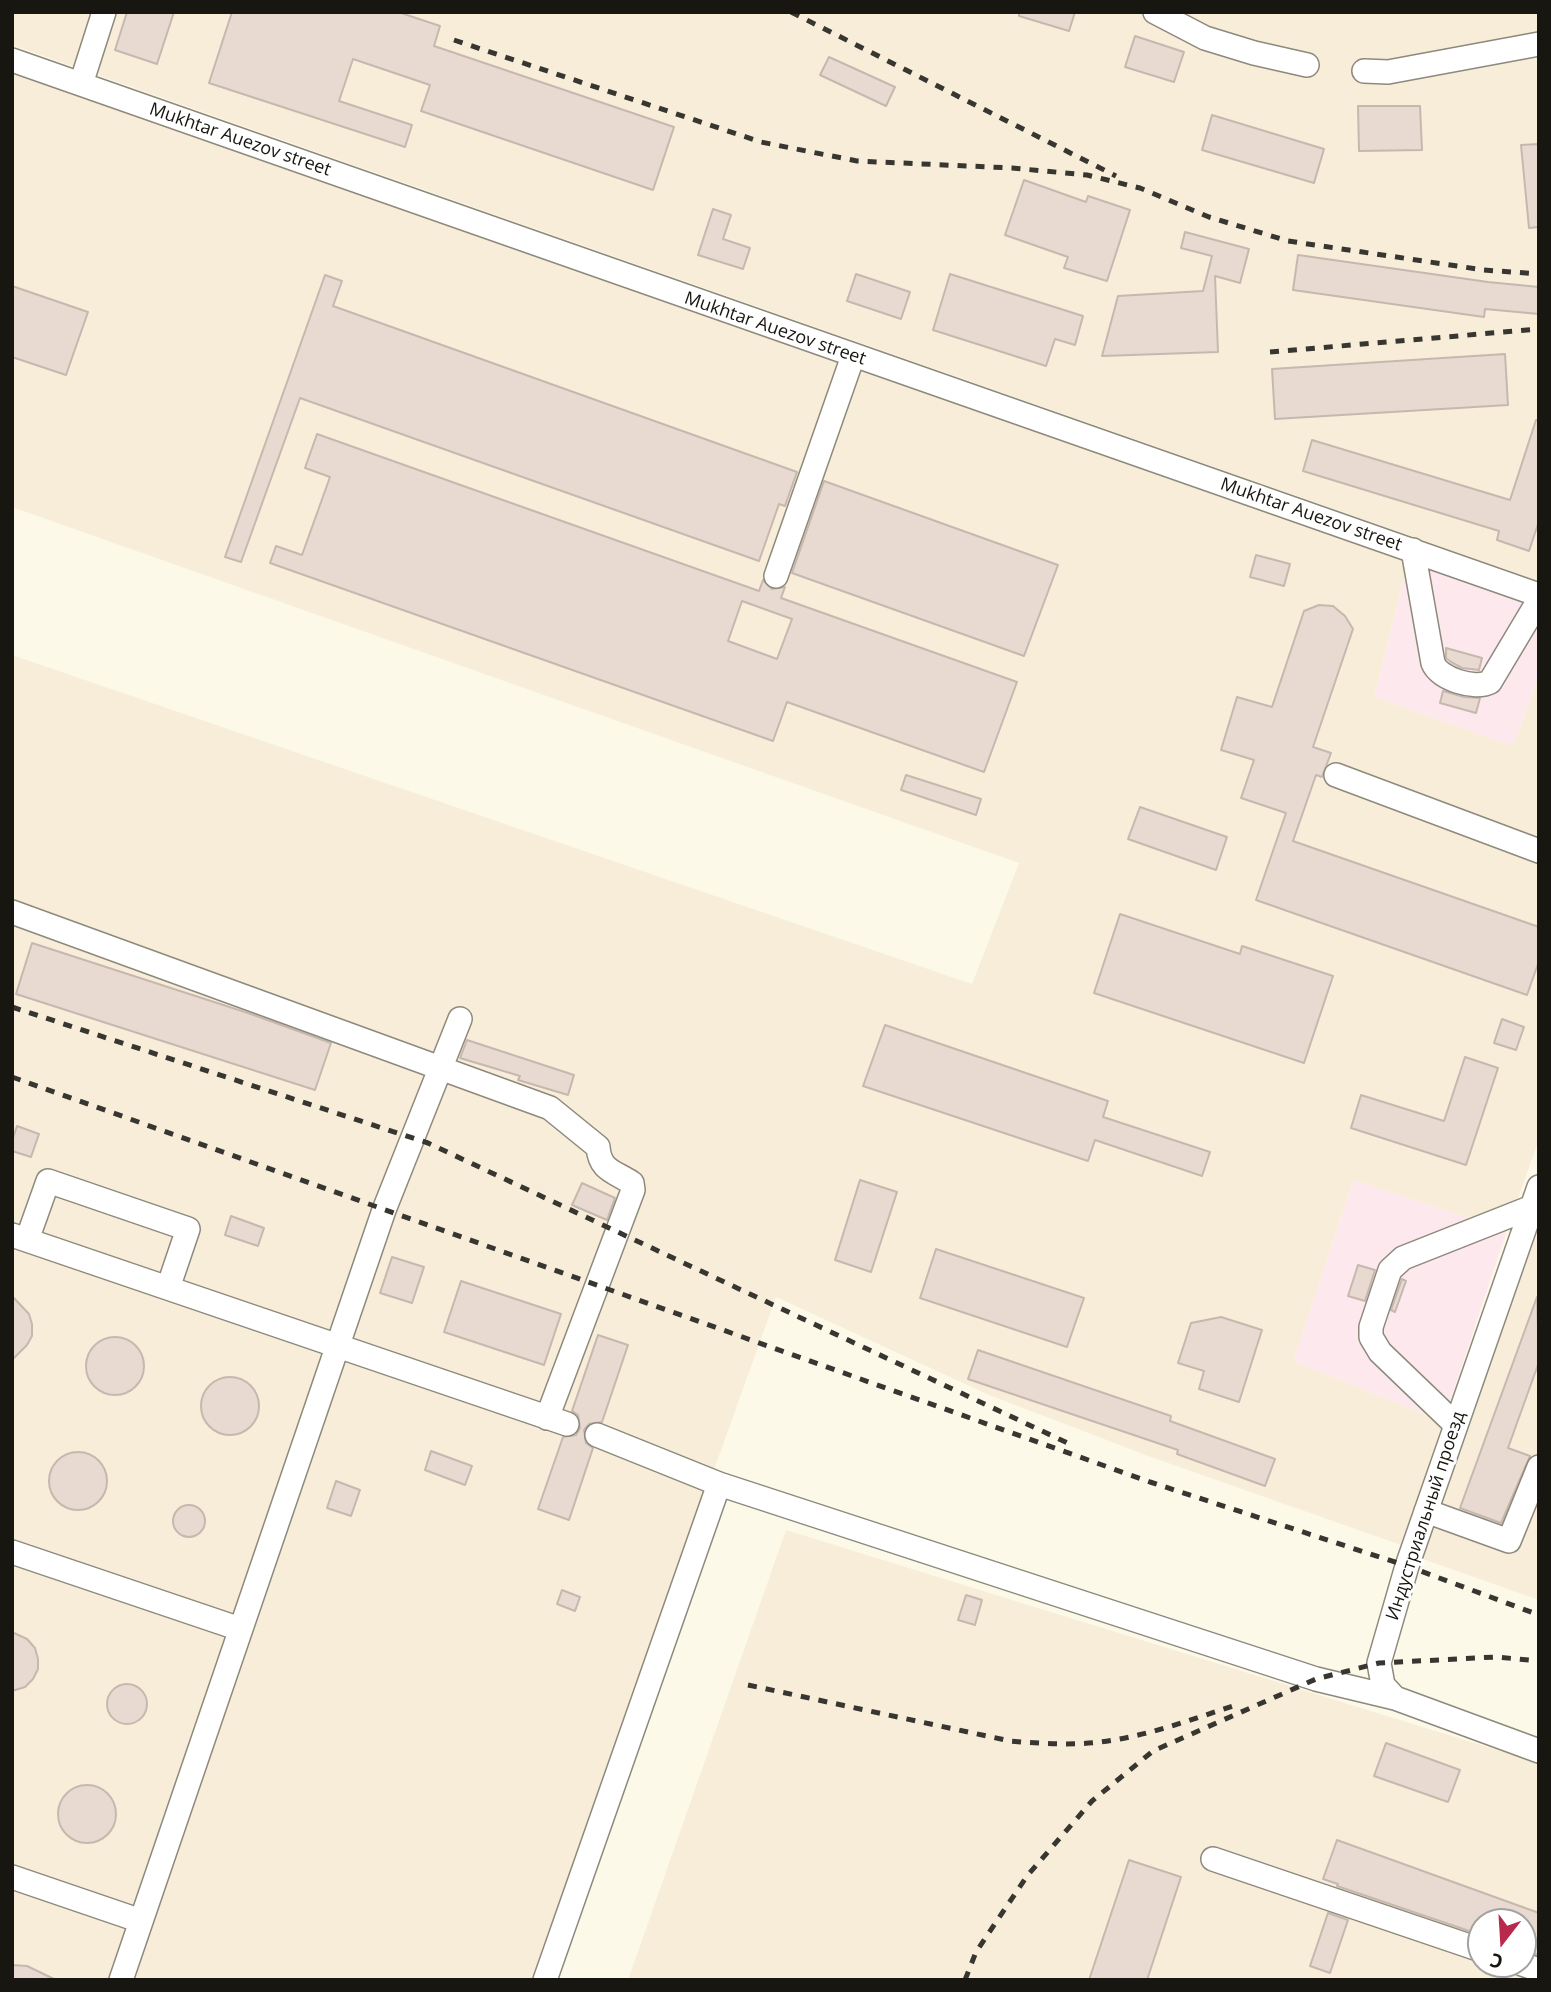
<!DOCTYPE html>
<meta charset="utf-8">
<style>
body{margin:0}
#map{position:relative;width:1551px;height:1992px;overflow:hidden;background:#fdf9e9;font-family:"Open Sans",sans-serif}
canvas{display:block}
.frame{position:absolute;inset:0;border:14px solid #171611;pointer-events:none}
.north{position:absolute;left:1467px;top:1908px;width:70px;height:70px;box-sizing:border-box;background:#fff;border:2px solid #a2a2a0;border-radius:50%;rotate:197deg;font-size:19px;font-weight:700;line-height:28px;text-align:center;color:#171611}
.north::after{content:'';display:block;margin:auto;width:24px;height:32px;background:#b9284d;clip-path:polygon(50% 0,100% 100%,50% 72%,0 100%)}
</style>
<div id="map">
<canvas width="1551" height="1992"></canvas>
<div class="frame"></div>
<div class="north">С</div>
</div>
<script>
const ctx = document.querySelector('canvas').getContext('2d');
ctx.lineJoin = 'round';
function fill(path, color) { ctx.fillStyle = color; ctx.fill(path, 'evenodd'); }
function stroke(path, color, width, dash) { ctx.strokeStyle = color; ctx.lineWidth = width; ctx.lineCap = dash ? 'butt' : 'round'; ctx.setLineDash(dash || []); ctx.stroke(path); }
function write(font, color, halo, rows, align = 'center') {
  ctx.font = font + ' "Open Sans",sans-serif'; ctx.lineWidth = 6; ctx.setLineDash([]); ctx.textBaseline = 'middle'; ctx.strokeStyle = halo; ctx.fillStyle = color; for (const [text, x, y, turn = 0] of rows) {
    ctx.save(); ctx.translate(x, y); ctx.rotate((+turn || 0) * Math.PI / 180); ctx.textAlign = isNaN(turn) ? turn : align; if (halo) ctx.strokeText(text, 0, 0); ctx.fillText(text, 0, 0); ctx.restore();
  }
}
const commercial = new Path2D(`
 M 1408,562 L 1539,608 L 1539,676 L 1513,746 L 1374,697 Z
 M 1353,1180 L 1507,1230 L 1443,1422 L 1293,1361 Z`);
const industrial = new Path2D(`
 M 12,12 L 1539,12 L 1539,581 L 12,45 Z
 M 12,73 L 1408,562 L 1374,697 L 1513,746 L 1539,676 L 1539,1139 L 1507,1230 L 1353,1180 L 1293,1361 L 1443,1422 L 1401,1545 L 1151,1457 L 989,1395 L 776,1297 L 531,1980 L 12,1980 L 12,655 L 972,984 L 1019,863 L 12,507 Z
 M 1539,1216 L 1539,1600 L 1420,1558 Z
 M 786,1530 L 1539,1763 L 1539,1980 L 628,1980 ZM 1481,1922 L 1523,1922 L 1523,1964 L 1481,1964 Z`);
const building = new Path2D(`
 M 127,12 L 174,12 L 157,64 L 115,50 Z
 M 232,12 L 398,12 L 440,26 L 434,46 L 674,127 L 653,190 L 421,111 L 430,85 L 353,59 L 339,101 L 412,125 L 405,147 L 209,83 Z
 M 1019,12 L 1075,12 L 1069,31 L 1019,16 Z
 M 1135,36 L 1184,52 L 1174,82 L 1125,67 Z
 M 829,57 L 895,87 L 886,106 L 820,75 Z
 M 1358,106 L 1420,106 L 1422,150 L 1359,151 Z
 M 1212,115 L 1324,149 L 1314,183 L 1202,150 Z
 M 1539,144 L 1539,227 L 1529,228 L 1521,145 Z
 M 1024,180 L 1086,202 L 1088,196 L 1130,210 L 1107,281 L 1064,268 L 1068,257 L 1005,235 Z
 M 713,209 L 731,215 L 723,239 L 750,248 L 743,269 L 698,255 Z
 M 1185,232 L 1249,249 L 1240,283 L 1215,276 L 1218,352 L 1102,356 L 1118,296 L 1203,291 L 1212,256 L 1181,248 Z
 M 1298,255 L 1488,282 L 1539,287 L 1539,314 L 1485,309 L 1484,317 L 1293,290 Z
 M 856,274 L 910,292 L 901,319 L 847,301 Z
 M 950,274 L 1083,316 L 1075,345 L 1055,339 L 1046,366 L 933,330 Z
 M 325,275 L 342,281 L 333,306 L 797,472 L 785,506 L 779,504 L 759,561 L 300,398 L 241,562 L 225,557 Z
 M 12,286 L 88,312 L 66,375 L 12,357 Z
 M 1505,354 L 1508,405 L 1275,419 L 1272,369 Z
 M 1536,420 L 1539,420 L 1539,521 L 1529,551 L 1497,540 L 1499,531 L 1303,471 L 1312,440 L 1510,500 Z
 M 317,434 L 759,591 L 763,580 L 772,589 L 785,587 L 781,598 L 1017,682 L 984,772 L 787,702 L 773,741 L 270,563 L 276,546 L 302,555 L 330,477 L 305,468 ZM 742,601 L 792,619 L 777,659 L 728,641 Z
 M 824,481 L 1058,565 L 1024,656 L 792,573 Z
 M 1256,555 L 1290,564 L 1284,586 L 1250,577 Z
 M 1319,605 L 1333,606 L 1345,616 L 1353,629 L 1313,747 L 1331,753 L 1322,777 L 1316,775 L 1293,841 L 1539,927 L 1539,961 L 1527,995 L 1256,900 L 1286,813 L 1241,798 L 1254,760 L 1221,750 L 1237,697 L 1272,707 L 1304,611 Z
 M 1446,648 L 1482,658 L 1479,670 L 1462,668 L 1451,662 L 1446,658 Z
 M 1443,691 L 1464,697 L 1480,698 L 1476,713 L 1440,703 Z
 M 906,775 L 981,799 L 976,815 L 901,790 Z
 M 1140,807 L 1227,837 L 1216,870 L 1128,839 Z
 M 1120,914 L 1240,954 L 1242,946 L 1333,976 L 1304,1063 L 1094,993 Z
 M 32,943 L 248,1013 L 331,1043 L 315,1090 L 16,994 Z
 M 1502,1019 L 1524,1027 L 1516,1050 L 1494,1043 Z
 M 885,1025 L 1108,1101 L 1103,1117 L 1210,1152 L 1202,1176 L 1095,1140 L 1088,1161 L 863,1086 Z
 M 467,1040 L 574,1075 L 568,1095 L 518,1080 L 520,1076 L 460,1058 Z
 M 1465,1057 L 1498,1068 L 1466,1165 L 1351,1128 L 1361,1095 L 1444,1121 Z
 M 17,1126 L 39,1134 L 31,1157 L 12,1151 L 12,1141 Z
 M 860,1180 L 897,1192 L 871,1272 L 835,1260 Z
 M 582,1183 L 615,1198 L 607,1220 L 572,1205 Z
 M 231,1216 L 264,1228 L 258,1246 L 225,1235 Z
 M 936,1249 L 1084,1298 L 1067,1347 L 920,1298 Z
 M 392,1257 L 424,1267 L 412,1303 L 380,1293 Z
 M 1358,1265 L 1375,1270 L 1365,1301 L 1348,1296 Z
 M 1402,1279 L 1406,1281 L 1395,1312 L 1391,1310 Z
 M 461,1281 L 561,1314 L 544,1365 L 444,1332 Z
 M 12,1296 L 29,1314 L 32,1324 L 32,1336 L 27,1345 L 12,1360 Z
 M 1537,1297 L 1539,1362 L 1508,1448 L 1530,1456 L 1501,1523 L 1460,1508 Z
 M 1221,1317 L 1262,1330 L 1239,1402 L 1199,1389 L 1204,1371 L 1178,1363 L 1191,1323 Z
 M 598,1335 L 628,1345 L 602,1422 L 589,1424 L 584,1430 L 586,1443 L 593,1448 L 569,1520 L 538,1509 L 563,1437 L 576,1435 L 580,1428 L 578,1415 L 572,1411 Z
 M86 1366a29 29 0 1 1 58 0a29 29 0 1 1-58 0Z
 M 978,1350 L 1171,1416 L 1170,1421 L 1275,1459 L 1265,1486 L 1177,1454 L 1178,1450 L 968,1379 Z
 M201 1406a29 29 0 1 1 58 0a29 29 0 1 1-58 0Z
 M 431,1451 L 472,1466 L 465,1485 L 425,1470 Z
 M49 1481a29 29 0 1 1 58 0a29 29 0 1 1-58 0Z
 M 336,1481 L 360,1490 L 351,1516 L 327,1508 Z
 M173 1521a16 16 0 1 1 32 0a16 16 0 1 1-32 0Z
 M 562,1590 L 580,1597 L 575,1611 L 557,1604 Z
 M 966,1595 L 982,1600 L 975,1625 L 958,1620 Z
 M 12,1632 L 27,1639 L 35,1648 L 38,1659 L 38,1669 L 33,1679 L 25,1687 L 12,1691 Z
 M107 1704a20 20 0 1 1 40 0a20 20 0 1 1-40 0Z
 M 1386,1743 L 1460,1770 L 1448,1802 L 1374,1776 Z
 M58 1814a29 29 0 1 1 58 0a29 29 0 1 1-58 0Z
 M 1337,1840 L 1539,1913 L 1539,1955 L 1523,1950 L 1523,1922 L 1481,1922 L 1481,1935 L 1337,1886 L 1338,1884 L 1323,1879 Z
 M 1129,1860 L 1181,1877 L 1147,1980 L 1089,1980 Z
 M 1328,1913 L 1348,1920 L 1330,1973 L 1310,1966 Z
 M 12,1965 L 27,1966 L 56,1980 L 12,1980 Z`);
const minor = new Path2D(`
 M 1155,12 L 1205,38 L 1254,53 L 1307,65
 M 12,60 L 1539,595
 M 1364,71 L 1388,72 L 1539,44
 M 81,84 L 104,12
 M 1413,550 L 1433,663 C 1439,679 1475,690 1490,682 L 1539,600
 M 776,576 L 853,356
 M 1336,775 L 1539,851
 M 12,912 L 550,1108 L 598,1147 C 600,1171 614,1171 632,1183 L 633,1190 L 547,1418
 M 1539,1187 L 1407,1566 L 1379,1663 L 1383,1685 L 1395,1698 L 1539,1751
 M 12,1235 L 567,1424
 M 27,1240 L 48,1181 L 188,1229 L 168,1288
 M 1456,1425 L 1380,1352 L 1371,1337 L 1371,1327 L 1390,1270 L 1403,1258 L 1532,1207
 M 597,1435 L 719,1484 L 1316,1679 L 1395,1698
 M 1426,1511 L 1509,1541 L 1539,1467
 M 12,1552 L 240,1629
 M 1213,1859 L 1481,1950
 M 12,1877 L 141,1921
 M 1522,1964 L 1539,1970
 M 121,1980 L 384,1210 L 460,1019
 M 545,1980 L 719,1484`);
const rail = new Path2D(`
 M 791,12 L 1116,176
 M 454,40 L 761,142 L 857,161 L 1012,168 L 1087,175 L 1140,188 L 1209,217 L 1288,241 L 1484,270 L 1539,274
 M 1270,352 L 1539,329
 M 12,1007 L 428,1143 L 1074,1446
 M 12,1077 L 1150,1482 L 1407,1566 L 1539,1615
 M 748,1685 L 1010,1741 C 1045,1744 1080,1746 1114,1740 C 1156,1733 1196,1718 1236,1705
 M 965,1980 L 976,1952 L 1027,1876 L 1092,1801 L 1153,1751 L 1316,1679 L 1379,1663 L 1496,1657 L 1539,1661`);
const streetNames = [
 ["Mukhtar Auezov street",240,140,19],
 ["Mukhtar Auezov street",775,329,19],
 ["Mukhtar Auezov street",1311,515,19],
 ["Индустриальный проезд",1426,1516,-72]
];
fill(commercial, '#fde8ee');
fill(industrial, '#f8edd9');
fill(building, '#e9dad1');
stroke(building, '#c6b8af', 2);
stroke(minor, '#8d897c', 26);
stroke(minor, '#fff', 23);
stroke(rail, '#383630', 5, [9, 9]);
write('18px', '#171611', '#fff', streetNames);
</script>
